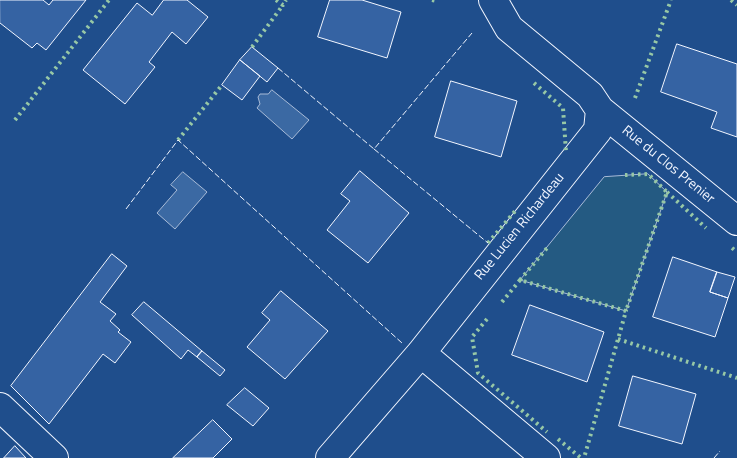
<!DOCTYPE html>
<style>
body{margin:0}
canvas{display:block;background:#1f4e8c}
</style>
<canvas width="737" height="458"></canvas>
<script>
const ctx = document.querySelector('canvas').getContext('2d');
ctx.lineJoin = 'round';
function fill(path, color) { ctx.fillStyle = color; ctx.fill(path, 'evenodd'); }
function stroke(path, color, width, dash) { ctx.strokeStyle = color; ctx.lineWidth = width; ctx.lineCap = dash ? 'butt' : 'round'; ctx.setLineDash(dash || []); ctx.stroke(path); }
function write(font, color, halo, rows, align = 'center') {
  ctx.font = font + ' "Titillium Web",sans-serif'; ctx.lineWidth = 4; ctx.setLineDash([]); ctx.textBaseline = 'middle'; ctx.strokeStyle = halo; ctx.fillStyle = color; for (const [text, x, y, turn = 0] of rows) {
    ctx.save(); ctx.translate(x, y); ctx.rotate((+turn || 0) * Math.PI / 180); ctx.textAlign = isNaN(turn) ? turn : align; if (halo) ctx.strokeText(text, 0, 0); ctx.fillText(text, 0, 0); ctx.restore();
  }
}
const green = new Path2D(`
 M 648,174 L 667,192 L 626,311 L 520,280 L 604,177 Z`);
const water = new Path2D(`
 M 272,90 L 309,120 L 292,139 L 257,108 L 260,104 L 258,97 L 260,94 L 268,94 Z
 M 183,172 L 207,192 L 175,229 L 157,213 L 177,190 L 171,185 Z`);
const building = new Path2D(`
 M 0,0 L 43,0 L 49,5 L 53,0 L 86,0 L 46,50 L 37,43 L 32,48 L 0,23 Z
 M 164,0 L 187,0 L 208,17 L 186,44 L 172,32 L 149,62 L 155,67 L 125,104 L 83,70 L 137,3 L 152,15 Z
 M 330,0 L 362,0 L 401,12 L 387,58 L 318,37 Z
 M 677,44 L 737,64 L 737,137 L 711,128 L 717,112 L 661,92 Z
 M 252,47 L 278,68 L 267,82 L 240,60 Z
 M 240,60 L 260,76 L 242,100 L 222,85 Z
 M 451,81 L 517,101 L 501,157 L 435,137 Z
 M 360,171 L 409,213 L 368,263 L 327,230 L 350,201 L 341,194 Z
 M 112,254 L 127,266 L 100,302 L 116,314 L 110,321 L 120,330 L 118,332 L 131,342 L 115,363 L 103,354 L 49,424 L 11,386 Z
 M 673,257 L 717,272 L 710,292 L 728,298 L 715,337 L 653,317 Z
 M 717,272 L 735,277 L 728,298 L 710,292 Z
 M 281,291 L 328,331 L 285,379 L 247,347 L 270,320 L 262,313 Z
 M 144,302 L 202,351 L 197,357 L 188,350 L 181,359 L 132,315 Z
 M 530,305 L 604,332 L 587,382 L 512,355 Z
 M 202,351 L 225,370 L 220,376 L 197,357 Z
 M 633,376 L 696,394 L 682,444 L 619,426 Z
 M 245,388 L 269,408 L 253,426 L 227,405 Z
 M 213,420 L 232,439 L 213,458 L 173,458 Z
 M 15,446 L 26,458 L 4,458 Z`);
const street = new Path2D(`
 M 600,110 L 737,221
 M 421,353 L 546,458
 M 330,458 L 421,353 L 598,130 L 600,110 L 590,95 L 509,28 L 493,0`);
const secondary = new Path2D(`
 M 0,407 L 54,458`);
const hedge = new Path2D(`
 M 276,0 L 283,5 L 286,0
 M 432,0 L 437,1
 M 731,0 L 737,5
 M 252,47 L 283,5
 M 534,83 L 563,108 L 566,152
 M 635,98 L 671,0
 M 15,120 L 109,0
 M 178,140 L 222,85
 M 625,175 L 648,174 L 667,192 L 626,311
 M 667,192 L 706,228
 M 488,243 L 516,210
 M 732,248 L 737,252
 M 520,280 L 547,248
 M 502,302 L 520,280 L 626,311 L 584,458
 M 487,319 L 472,337 L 478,373 L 547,432
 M 618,339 L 737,378
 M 558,439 L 581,458`);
const fence = new Path2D(`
 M 278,68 L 374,149 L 472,33
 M 374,149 L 488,243
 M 126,209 L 178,140 L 402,343
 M 714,458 L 720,451`);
const streetNames = [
 ["Rue du Clos Prenier",668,165,39],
 ["Rue Lucien Richardeau",520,227,-51]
];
fill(green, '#245a82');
stroke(green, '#a8bbd7', 1);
fill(water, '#3b69a3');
stroke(water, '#a8bbd7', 1);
fill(building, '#3563a3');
stroke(building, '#f2f6ff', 1);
stroke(street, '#f2f6ff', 30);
stroke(secondary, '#f2f6ff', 30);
stroke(street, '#1f4e8c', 28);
stroke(secondary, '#1f4e8c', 28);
stroke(hedge, '#97c8a6', 4, [2.5, 4]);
stroke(fence, '#f2f6ff', 1, [6, 2.5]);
write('14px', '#f2f6ff', '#1f4e8c', streetNames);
</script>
